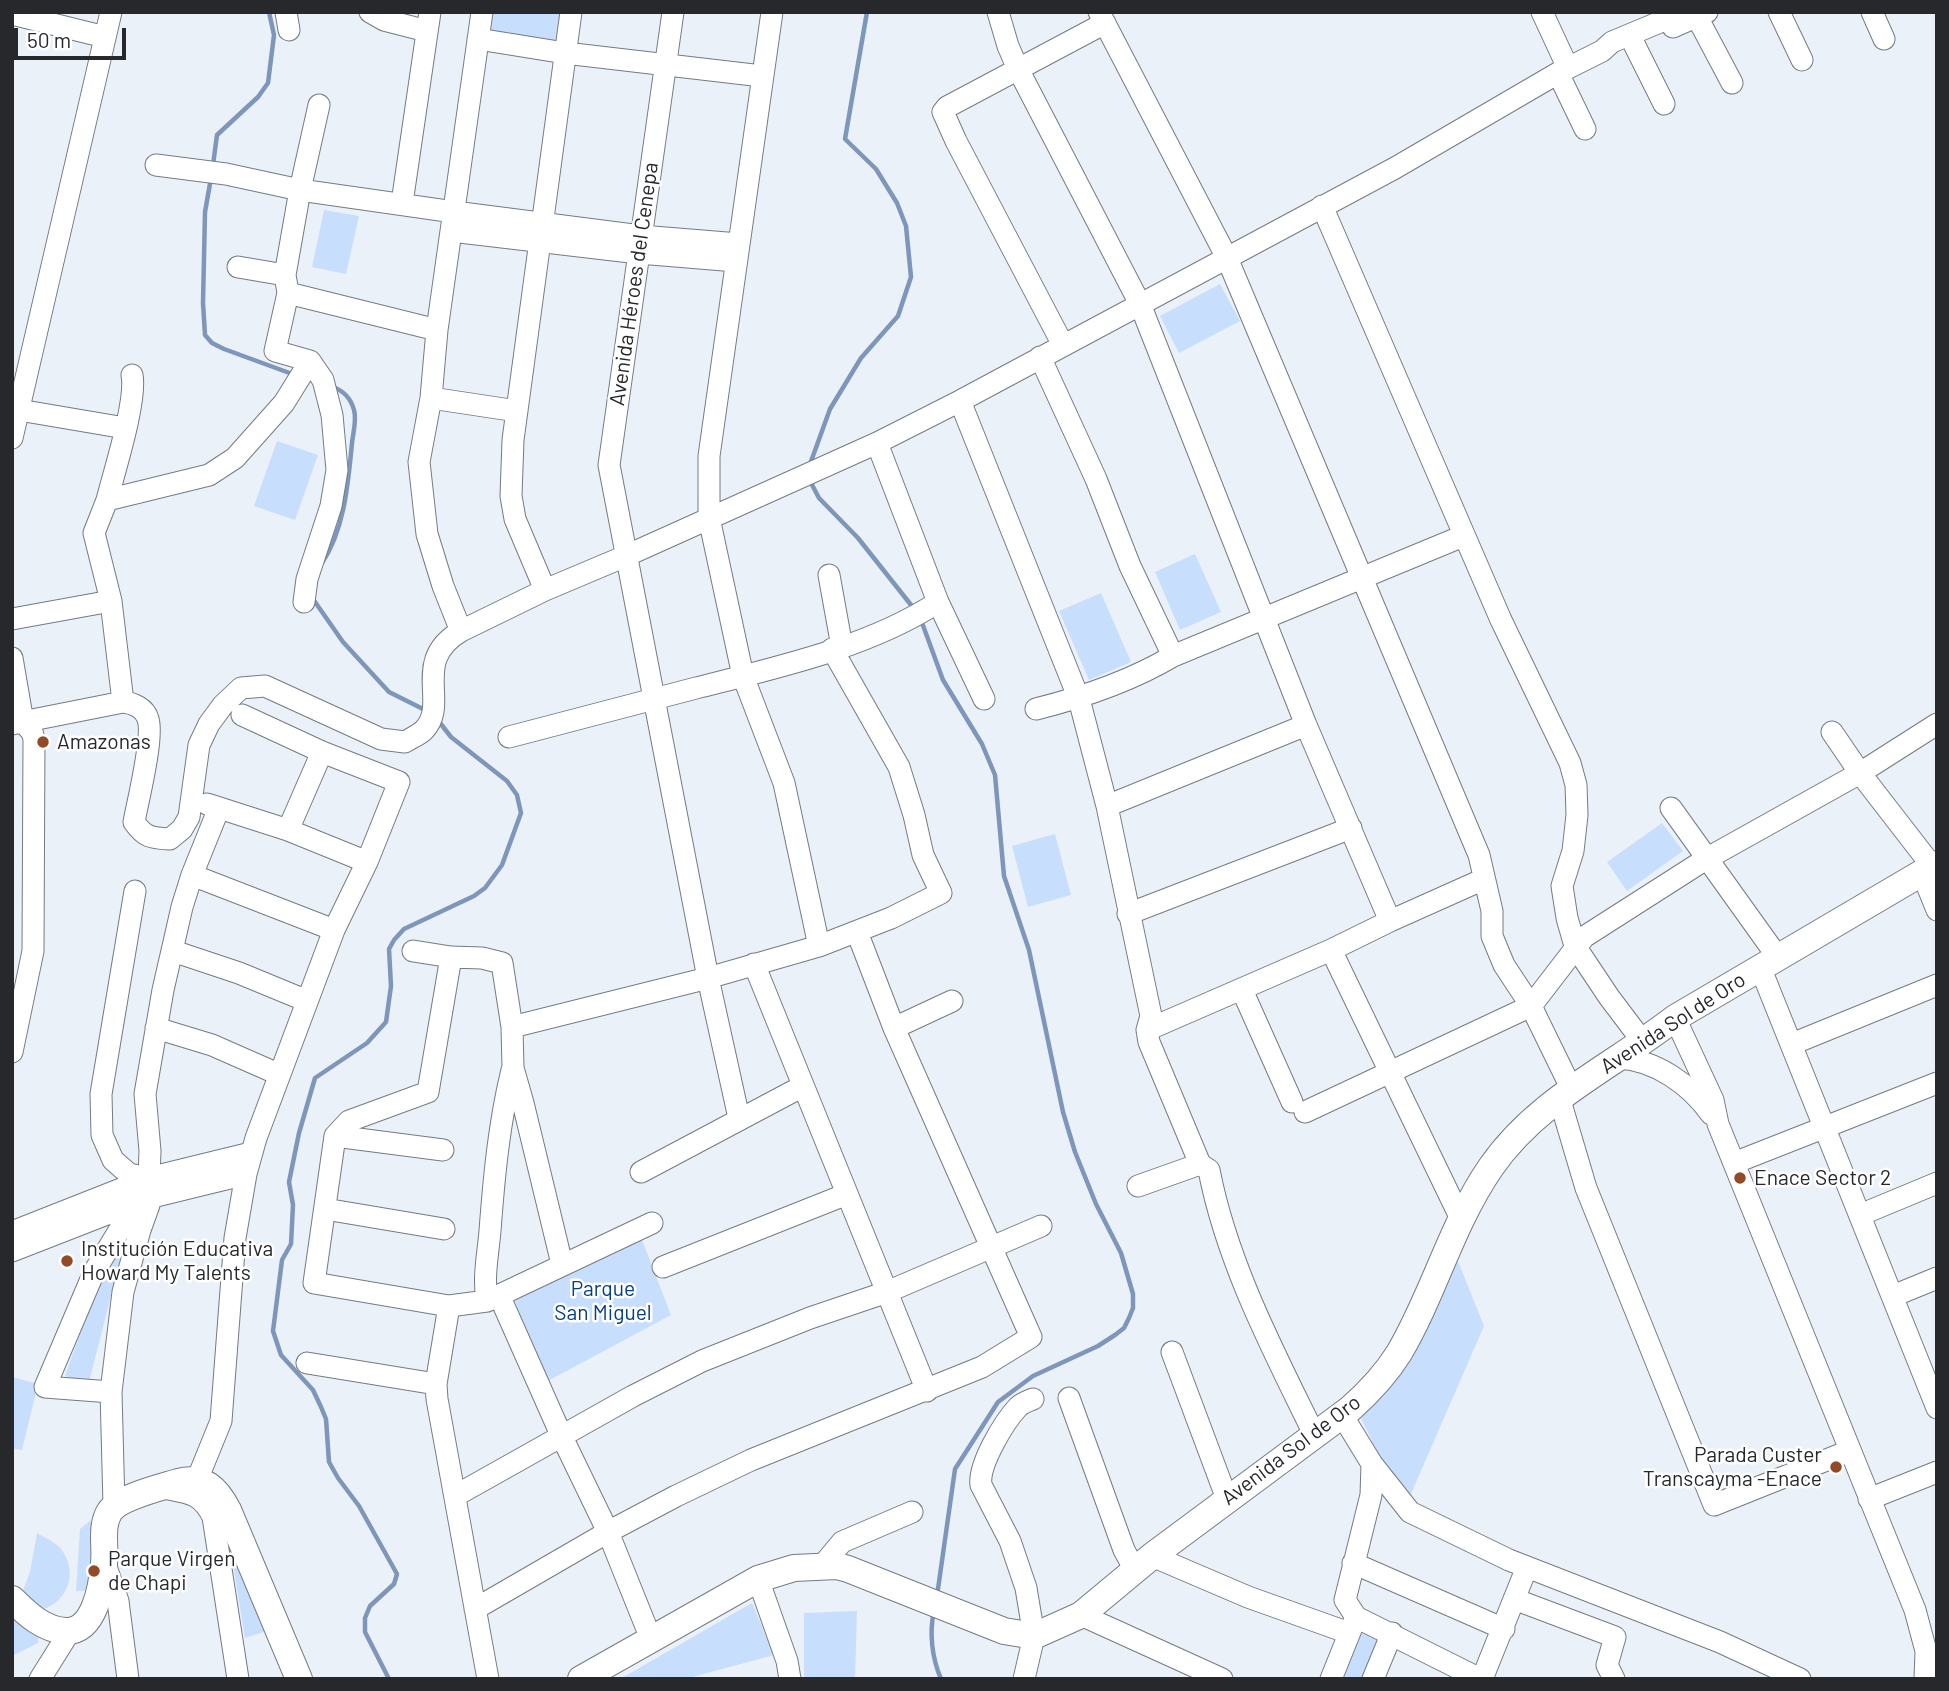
<!DOCTYPE html>
<meta charset="utf-8">
<style>
body{margin:0}
#map{position:relative;width:1949px;height:1691px;overflow:hidden;background:#eaf1f9;font-family:Barlow,sans-serif}
canvas{display:block}
.frame{position:absolute;inset:0;border:14px solid #26282c;pointer-events:none}
.scale{position:absolute;left:14px;top:28px;width:112px;height:32px;box-sizing:border-box;border:4px solid #26282c;border-top:0;padding-left:9px;font-size:21px;line-height:24px;white-space:nowrap;color:#26282c;-webkit-text-stroke:5px #fff;paint-order:stroke}
</style>
<div id="map">
<canvas width="1949" height="1691"></canvas>
<div class="frame"></div>
<div class="scale">50 m</div>
</div>
<script>
const ctx = document.querySelector('canvas').getContext('2d');
ctx.lineJoin = 'round';
function fill(path, color) { ctx.fillStyle = color; ctx.fill(path, 'evenodd'); }
function stroke(path, color, width, dash) { ctx.strokeStyle = color; ctx.lineWidth = width; ctx.lineCap = dash ? 'butt' : 'round'; ctx.setLineDash(dash || []); ctx.stroke(path); }
function write(font, color, halo, rows, align = 'center') {
  ctx.font = font + ' Barlow,sans-serif'; ctx.lineWidth = 5; ctx.setLineDash([]); ctx.textBaseline = 'middle'; ctx.strokeStyle = halo; ctx.fillStyle = color; for (const [text, x, y, turn = 0] of rows) {
    ctx.save(); ctx.translate(x, y); ctx.rotate((+turn || 0) * Math.PI / 180); ctx.textAlign = isNaN(turn) ? turn : align; if (halo) ctx.strokeText(text, 0, 0); ctx.fillText(text, 0, 0); ctx.restore();
  }
}
const green = new Path2D(`
 M 488,12 L 566,12 L 561,47 L 484,36 Z
 M 324,210 L 359,216 L 346,274 L 312,267 Z
 M 1220,284 L 1240,321 L 1179,353 L 1160,316 Z
 M 277,441 L 318,455 L 295,520 L 254,506 Z
 M 1195,554 L 1221,612 L 1180,630 L 1155,572 Z
 M 1101,593 L 1131,662 L 1089,680 L 1059,611 Z
 M 1662,823 L 1683,851 L 1627,891 L 1607,862 Z
 M 1055,834 L 1071,895 L 1028,907 L 1012,846 Z
 M 639,1232 L 671,1315 L 546,1382 L 513,1296 Z
 M 127,1233 L 88,1386 L 65,1376 L 99,1279 Z
 M 1456,1256 L 1484,1326 L 1407,1503 L 1374,1492 L 1372,1441 L 1360,1416 Z
 M 12,1377 L 38,1384 L 22,1450 L 12,1448 Z
 M 91,1520 C 98,1544 92,1567 85,1591 L 76,1591 L 80,1529 Z
 M 37,1533 C 46,1538 55,1542 61,1549 C 79,1572 68,1601 42,1610 L 22,1593 L 30,1572 Z
 M 229,1540 L 267,1631 L 245,1638 Z
 M 752,1603 L 774,1655 L 685,1679 L 620,1679 Z
 M 857,1611 L 855,1679 L 804,1679 L 804,1613 Z
 M 12,1612 L 38,1634 L 38,1643 L 12,1656 Z
 M 1360,1630 L 1382,1640 L 1364,1679 L 1340,1679 Z`);
const stream = new Path2D(`
 M 213,165 L 217,135 L 258,97 L 268,83 L 274,35 L 269,12
 M 211,178 L 205,212 L 203,303 L 205,335 L 212,343 L 224,349 L 295,375
 M 809,467 L 830,409 L 861,358 L 898,316 L 911,277 L 906,226 L 897,203 L 876,169 L 845,139 L 867,12
 M 810,481 L 819,498 L 858,538 L 915,610
 M 322,563 C 345,528 348,483 352,443 C 353,433 357,420 354,410 C 351,399 344,391 333,387
 M 313,599 L 343,642 L 389,692 L 427,711
 M 921,620 L 943,680 L 982,744 L 995,775 L 1004,876 L 1029,950 L 1063,1112 L 1075,1152 L 1096,1204 L 1121,1253 L 1133,1294 L 1133,1308 L 1129,1318 L 1124,1328 L 1115,1335 L 1098,1346 L 1033,1376 L 998,1402 L 955,1469 L 937,1596
 M 934,1611 C 929,1633 932,1658 941,1679
 M 389,1679 L 365,1632 L 365,1618 L 370,1606 L 394,1584 L 397,1574 L 359,1506 L 338,1478 L 329,1462 L 326,1419 L 321,1407 L 313,1390 L 281,1355 L 273,1331 L 282,1260 L 291,1244 L 293,1205 L 289,1182 L 299,1133 L 315,1078 L 367,1043 L 386,1022 L 391,986 L 389,949 L 394,940 L 404,929 L 474,896 L 485,888 L 502,865 L 521,813 L 517,795 L 507,781 L 451,737 L 437,719`);
const minor = new Path2D(`
 M 286,12 L 289,30
 M 370,12 L 384,20 L 427,31
 M 673,12 L 609,465 L 708,978 L 739,1118
 M 772,12 L 709,456 L 709,518 L 743,676 L 784,783 L 819,946
 M 998,12 L 1008,46 L 1018,69 L 1140,304 L 1306,725 L 1390,921
 M 1099,12 L 1227,258 L 1479,855 L 1492,911 L 1492,936 L 1504,965 L 1531,1006 L 1572,1090
 M 1542,12 L 1568,68
 M 1779,12 L 1802,60
 M 1872,12 L 1884,39
 M 12,14 L 105,37
 M 1697,17 L 1732,83
 M 1673,27 L 1707,12
 M 478,39 L 565,53 L 762,76
 M 1634,44 L 1664,104
 M 1558,73 L 1585,129
 M 156,165 L 226,174 L 300,190 L 454,212 L 641,236 L 739,244
 M 402,203 L 430,12
 M 1322,206 L 1501,620 L 1570,763 L 1576,785 L 1577,815 L 1573,851 L 1562,886 L 1567,918 L 1575,946 L 1609,997 L 1643,1042
 M 451,231 L 639,253 L 736,261
 M 238,267 L 285,275
 M 288,293 L 437,330
 M 1063,345 L 956,141 L 943,112 L 947,107 L 1105,23
 M 1040,357 L 1096,479 L 1130,566 L 1173,656
 M 431,398 L 517,411
 M 960,401 L 1079,699 L 1107,806 L 1151,1016 L 1147,1030 L 1149,1042 L 1200,1164 L 1209,1170 C 1227,1263 1273,1350 1314,1434
 M 19,410 L 125,428
 M 12,438 L 111,12
 M 877,443 L 938,602 L 984,699
 M 107,500 C 114,472 137,401 132,375
 M 829,575 L 842,647
 M 545,590 L 515,519 L 511,496 L 513,440 L 571,12
 M 304,602 L 307,579 L 331,506 L 337,470 L 332,415 L 323,380 L 310,361 L 275,351 L 288,293 L 285,275 L 300,190 L 319,105
 M 12,619 L 111,601
 M 461,631 L 443,586 L 427,534 L 419,462 L 431,398 L 437,330 L 482,12
 M 12,658 L 23,722
 M 123,702 L 111,601 L 94,533 L 107,500 L 209,475 L 235,458 L 284,403 L 310,361
 M 1036,709 C 1084,697 1131,681 1173,656 L 1463,536
 M 12,724 L 123,702 C 133,703 145,708 148,719 C 154,737 138,800 134,822 C 145,838 152,838 170,839 L 182,829 L 189,817 L 199,745 L 209,724 L 223,705 L 241,688 L 265,686 L 381,739 L 405,742 C 411,738 419,735 424,730 C 450,703 410,661 461,631 L 545,590 L 628,555 L 877,443 L 960,401 L 1395,168 L 1558,73 L 1602,51 L 1612,42 L 1684,12
 M 1832,732 L 1860,773 L 1932,866
 M 509,737 C 572,721 634,704 696,688 C 775,668 870,647 938,602
 M 207,804 L 288,830 L 367,862
 M 1107,806 L 1306,725
 M 1671,808 L 1777,956
 M 288,830 L 322,752
 M 1922,873 L 1937,910
 M 192,875 L 334,930
 M 1128,914 L 1351,828
 M 1331,950 L 1461,1219
 M 173,951 L 239,973 L 307,1001
 M 413,951 L 451,957 L 482,958 L 502,963 L 512,1027 L 513,1068 L 523,1103 L 562,1264
 M 451,957 L 428,1092 L 349,1121 L 335,1136 L 314,1283 L 449,1306 L 487,1301 L 652,1223
 M 754,964 L 927,1391
 M 1760,967 L 1937,1408
 M 1242,990 L 1292,1102
 M 1675,1018 L 1713,1100 L 1718,1124 L 1915,1610 L 1926,1651 L 1925,1679
 M 512,1027 L 708,978 L 819,946 L 891,918 L 941,893 L 923,855 L 914,815 L 899,767 L 832,649
 M 156,1028 L 212,1045 L 278,1074
 M 894,1028 L 952,1001
 M 1147,1030 L 1331,950 L 1390,921 L 1484,879
 M 1792,1044 L 1937,985
 M 12,1052 L 33,951 L 34,739 L 32,732 L 23,722
 M 1619,1058 C 1655,1060 1690,1084 1711,1114
 M 1559,1097 L 1586,1188 L 1714,1505 L 1849,1451
 M 1305,1112 L 1531,1006 L 1584,937 L 1706,859 L 1860,773 L 1937,724
 M 335,1136 L 443,1150
 M 1734,1163 L 1937,1083
 M 641,1172 L 803,1086
 M 149,1178 L 150,1151 L 145,1094 L 163,990 L 182,907 L 192,875 L 219,808
 M 1138,1186 L 1200,1164
 M 325,1209 L 444,1229
 M 1860,1215 L 1937,1183
 M 12,1232 L 149,1178 L 251,1153
 M 12,1251 L 148,1198 L 246,1174
 M 663,1267 L 847,1194
 M 499,1295 L 562,1437 L 608,1532 L 651,1639
 M 1893,1296 L 1937,1278
 M 487,1301 C 483,1277 488,1254 490,1231 C 494,1177 499,1123 512,1070
 M 449,1306 L 436,1384 L 437,1399 L 488,1679
 M 1172,1352 L 1227,1499
 M 307,1363 L 436,1384
 M 111,1392 L 45,1387 L 94,1272 L 120,1229 L 153,1196 L 149,1178 L 129,1174 L 113,1160 L 102,1135 L 101,1094 L 135,891
 M 1069,1398 L 1124,1550 L 1135,1570
 M 1342,1415 L 1372,1464 L 1371,1495 L 1345,1600 L 1356,1617 L 1480,1679
 M 1372,1464 L 1410,1512 L 1509,1560 L 1720,1642 L 1800,1679
 M 197,1480 L 221,1421 L 235,1238 L 246,1174 L 256,1138 L 334,930 L 367,862 L 399,782 L 322,752 L 242,715
 M 163,1488 C 188,1493 201,1492 213,1517 L 238,1679
 M 455,1496 L 633,1396 L 702,1361 L 810,1318 L 887,1292 L 1041,1226
 M 1869,1499 L 1937,1472
 M 114,1506 L 111,1392 L 123,1292 L 140,1230 L 149,1205
 M 1152,1556 L 1248,1597 L 1349,1633
 M 104,1561 L 118,1601 L 128,1679
 M 1353,1563 L 1504,1629
 M 822,1566 L 842,1542 L 912,1512
 M 758,1579 L 787,1661 L 790,1679
 M 1514,1599 L 1615,1637 L 1607,1665 L 1614,1679
 M 475,1609 L 608,1532 L 676,1496 L 751,1460 L 982,1367 L 1031,1337 L 894,1028 L 857,932
 M 1081,1615 L 1222,1679
 M 40,1679 L 70,1631
 M 1024,1679 L 1034,1636 L 1026,1588 L 1010,1541 L 981,1485 C 978,1465 1004,1422 1018,1407 C 1022,1403 1028,1401 1033,1399
 M 1331,1679 L 1354,1622
 M 1373,1679 L 1392,1633
 M 1482,1679 L 1527,1567`);
const major = new Path2D(`
 M 12,1599 C 27,1614 44,1630 66,1631 C 95,1632 102,1585 104,1563 C 106,1546 100,1526 110,1511 C 120,1497 162,1487 178,1482 C 204,1475 217,1489 228,1510 L 299,1679
 M 581,1679 L 758,1579 L 794,1568 L 837,1566 L 848,1569 L 1004,1631 L 1034,1636 L 1081,1615 L 1152,1556 L 1350,1409 C 1368,1393 1386,1374 1399,1353 C 1434,1294 1451,1225 1491,1167 C 1537,1100 1612,1067 1675,1018 L 1937,864`);
const markers = [
 [43,742,7,"#924b26"],
 [1740,1178,7,"#924b26"],
 [67,1261,7,"#924b26"],
 [1836,1467,7,"#924b26"],
 [94,1571,7,"#924b26"]
];
const streetNames = [
 ["Avenida Héroes del Cenepa",634,284,-82],
 ["Avenida Sol de Oro",1673,1023,-33],
 ["Avenida Sol de Oro",1291,1450,-37]
];
const poiNames = [
 ["Amazonas",57,742],
 ["Enace Sector 2",1754,1178],
 ["Institución Educativa",81,1249],
 ["Howard My Talents",81,1273],
 ["Parada Custer",1822,1455,"right"],
 ["Transcayma -Enace",1822,1479,"right"],
 ["Parque Virgen",108,1559],
 ["de Chapi",108,1583]
];
const parkNames = [
 ["Parque",603,1289],
 ["San Miguel",603,1313]
];
fill(green, '#c8defd');
stroke(stream, '#7e96b9', 4.5);
stroke(minor, '#757b82', 23);
stroke(major, '#757b82', 28);
stroke(minor, '#fff', 21);
stroke(major, '#fff', 26);
for (const [x, y, r, color] of markers) { const dot = new Path2D(); dot.arc(x, y, r, 0, 2 * Math.PI); ctx.fillStyle = color; ctx.fill(dot); stroke(dot, '#fff', 2.5); }
write('21px', '#26282c', '#fff', streetNames);
write('21px', '#26282c', '#fff', poiNames, 'left');
write('21px', '#054084', '#fff', parkNames);
</script>
